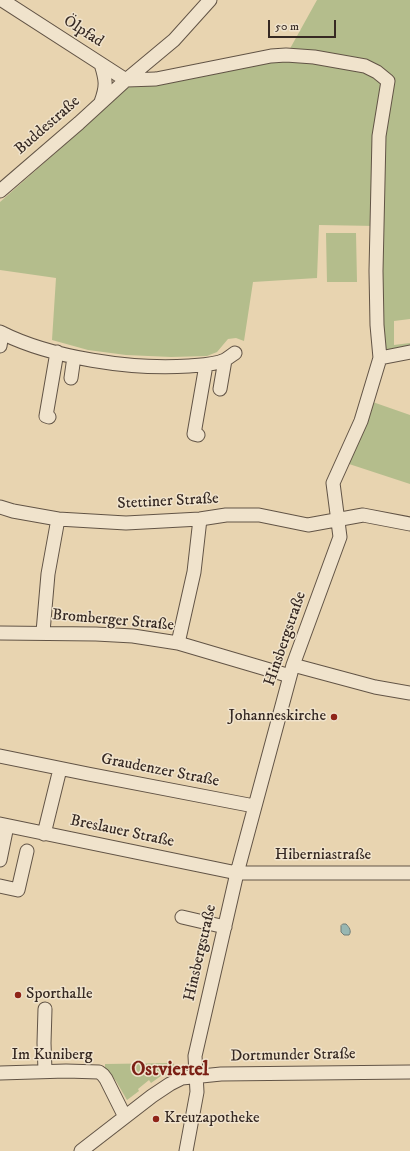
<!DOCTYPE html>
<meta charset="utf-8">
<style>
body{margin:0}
#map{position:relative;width:410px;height:1151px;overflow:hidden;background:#e8d4b0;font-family:"IM FELL DW Pica",serif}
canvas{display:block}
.scale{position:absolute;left:268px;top:20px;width:68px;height:18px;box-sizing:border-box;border:2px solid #362923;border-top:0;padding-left:5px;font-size:12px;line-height:14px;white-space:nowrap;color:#362923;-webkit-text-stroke:3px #f0e3cc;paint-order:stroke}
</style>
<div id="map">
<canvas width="410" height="1151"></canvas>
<div class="scale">50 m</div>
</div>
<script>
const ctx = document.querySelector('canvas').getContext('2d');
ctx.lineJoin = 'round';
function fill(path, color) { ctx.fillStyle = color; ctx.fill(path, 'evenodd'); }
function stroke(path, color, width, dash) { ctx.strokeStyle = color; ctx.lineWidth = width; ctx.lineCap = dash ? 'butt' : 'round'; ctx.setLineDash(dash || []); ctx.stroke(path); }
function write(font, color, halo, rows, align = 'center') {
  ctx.font = font + ' "IM FELL DW Pica",serif'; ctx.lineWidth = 3; ctx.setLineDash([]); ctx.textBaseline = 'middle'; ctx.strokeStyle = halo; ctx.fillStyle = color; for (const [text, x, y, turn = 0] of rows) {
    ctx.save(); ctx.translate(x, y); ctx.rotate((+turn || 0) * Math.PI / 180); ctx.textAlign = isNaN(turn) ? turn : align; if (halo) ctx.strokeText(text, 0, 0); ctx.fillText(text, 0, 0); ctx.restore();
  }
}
const green = new Path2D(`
 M 317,0 L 410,0 L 410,319 L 394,321 L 394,345 L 410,343 L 410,352 L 395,355 L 382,348 L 376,226 L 319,225 L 317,278 L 253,282 L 244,341 L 236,338 L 228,339 L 217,352 L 207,356 L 171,357 L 126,355 L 88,350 L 52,340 L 56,278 L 0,270 L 0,202 L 79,132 L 126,83 L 287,54 Z
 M 326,233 L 356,233 L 357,282 L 327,282 Z
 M 367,400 L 410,415 L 410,484 L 343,462 Z
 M 173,1063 L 175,1066 L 151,1083 L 149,1080 L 138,1089 L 139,1091 L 127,1100 L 116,1081 L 105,1068 L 105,1064 Z`);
const water = new Path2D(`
 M 343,924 L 346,924 C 349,927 352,931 349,935 L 344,935 L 341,932 L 341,926 Z`);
const minor = new Path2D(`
 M 2,0 L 126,80
 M 126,80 L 156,79 L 271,56 L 286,55 L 314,57 L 365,66 L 377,72 L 388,81 L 379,136 L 376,271 L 377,325 L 380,358 L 361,421 L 333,483 L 340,537 L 293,665 L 237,873 L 195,1056 L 197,1092 L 186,1151
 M 101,102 C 107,86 106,80 101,64
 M 0,191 L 79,123 L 126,80 L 174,40 L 210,0
 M 0,332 C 51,358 132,370 189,366 C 201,365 214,365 225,360 C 228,358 232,355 235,353
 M 0,346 L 2,333
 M 380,358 L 410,352
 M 71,378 L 74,357
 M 220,389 L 225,360
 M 49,417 L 46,416 L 57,352
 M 198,435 L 194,434 L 206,365
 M 0,507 L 13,511 L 58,519 L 126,523 L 200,519 L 226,515 L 259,515 L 308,525 L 363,515 L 410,524
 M 43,632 L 48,574 L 58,519
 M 0,633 L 96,634 L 133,636 L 178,643 L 290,676
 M 178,643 L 194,572 L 200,519
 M 293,665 L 375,687 L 410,693
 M 0,756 L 88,774 L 254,806
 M 0,824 L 237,873 L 410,873
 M 44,834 L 60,769
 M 0,860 L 7,826
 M 0,886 L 18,890 L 27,851
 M 182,917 L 225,927
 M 45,1009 L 44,1043 L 45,1071
 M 0,1073 L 66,1071 L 99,1072 L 103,1075 L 106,1079 L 125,1117
 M 81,1151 L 152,1096 L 170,1084 L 182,1078 L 221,1074 L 410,1072`);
const markers = [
 [334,717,4,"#8f2418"],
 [18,995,4,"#8f2418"],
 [156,1119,4,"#8f2418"]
];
const streetNames = [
 ["Ölpfad",83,32,33],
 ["Buddestraße",48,126,-41],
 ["Stettiner Straße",168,502,-3],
 ["Bromberger Straße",113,621,5],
 ["Hinsbergstraße",286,639,-71],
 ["Graudenzer Straße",160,771,11],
 ["Breslauer Straße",122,832,12],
 ["Hiberniastraße",323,856],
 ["Hinsbergstraße",201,953,-77],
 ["Im Kuniberg",52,1056],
 ["Dortmunder Straße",293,1056,-1]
];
const poiNames = [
 ["Johanneskirche",326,717,"right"],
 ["Sporthalle",26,995],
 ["Kreuzapotheke",164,1119]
];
const districtNames = [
 ["Ostviertel",170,1071]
];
fill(green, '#b4bd8c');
fill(water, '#98b7b2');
stroke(water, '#717e79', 1);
stroke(minor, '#625446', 15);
stroke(minor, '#f0e3cc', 13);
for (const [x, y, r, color] of markers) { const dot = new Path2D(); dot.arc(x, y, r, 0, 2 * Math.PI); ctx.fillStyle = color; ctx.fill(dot); stroke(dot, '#f0e3cc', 1.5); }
write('16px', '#362923', '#f0e3cc', streetNames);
write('16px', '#362923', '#f0e3cc', poiNames, 'left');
write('bold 20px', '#7a1f14', '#f0e3cc', districtNames);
</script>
